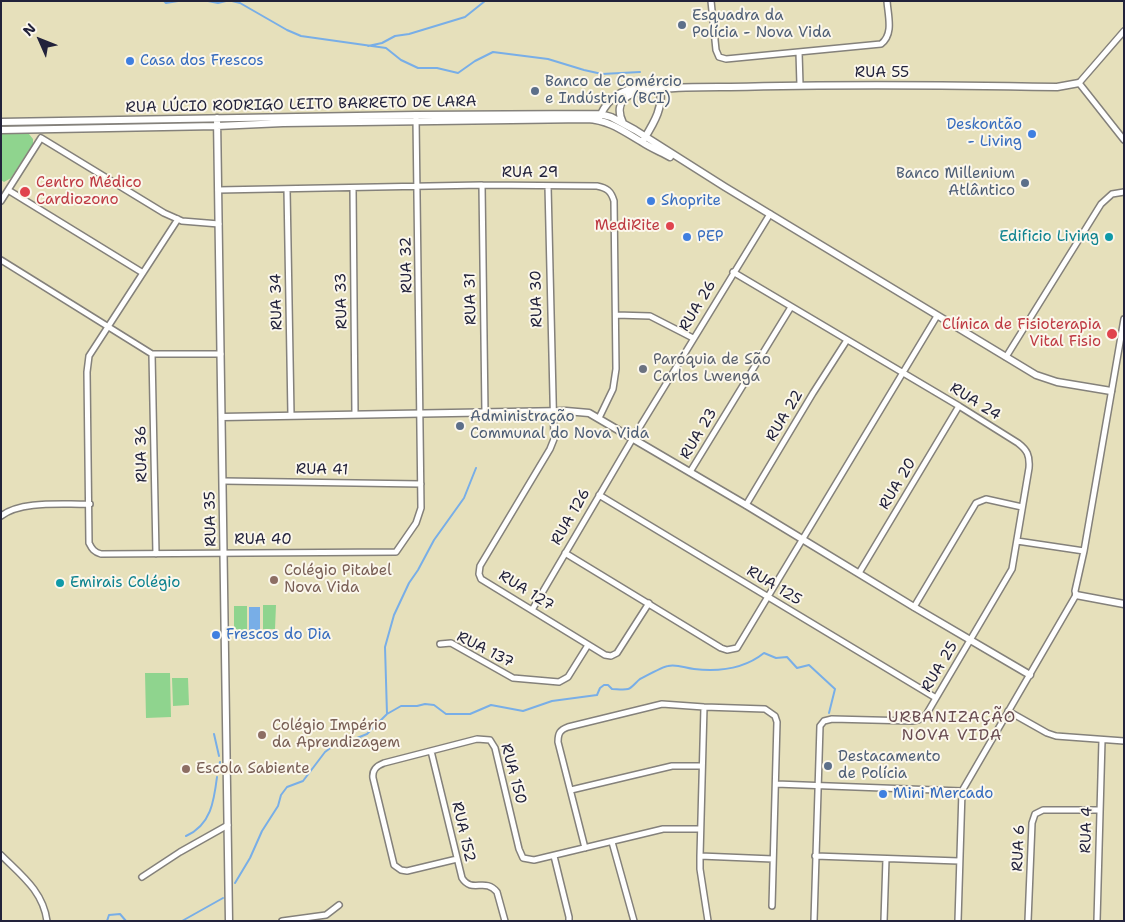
<!DOCTYPE html>
<meta charset="utf-8">
<style>
body{margin:0}
#map{position:relative;width:1125px;height:922px;overflow:hidden;background:#e6e0bb;font-family:"Shantell Sans",sans-serif}
canvas{display:block}
.frame{position:absolute;inset:0;border:2px solid #22223b;pointer-events:none}
.north{position:absolute;left:15px;top:15px;width:50px;height:50px;-webkit-text-stroke:4px #fbf7ec;paint-order:stroke;rotate:314deg;font-size:14px;font-weight:700;line-height:20px;text-align:center;color:#22223b}
.north::after{content:'';display:block;margin:auto;width:18px;height:22px;background:#22223b;clip-path:polygon(50% 0,100% 100%,50% 72%,0 100%)}
</style>
<div id="map">
<canvas width="1125" height="922"></canvas>
<div class="frame"></div>
<div class="north">N</div>
</div>
<script>
const ctx = document.querySelector('canvas').getContext('2d');
ctx.lineJoin = 'round';
function fill(path, color) { ctx.fillStyle = color; ctx.fill(path, 'evenodd'); }
function stroke(path, color, width, dash) { ctx.strokeStyle = color; ctx.lineWidth = width; ctx.lineCap = dash ? 'butt' : 'round'; ctx.setLineDash(dash || []); ctx.stroke(path); }
function write(font, color, halo, rows, align = 'center') {
  ctx.font = font + ' "Shantell Sans",sans-serif'; ctx.lineWidth = 4; ctx.setLineDash([]); ctx.textBaseline = 'middle'; ctx.strokeStyle = halo; ctx.fillStyle = color; for (const [text, x, y, turn = 0] of rows) {
    ctx.save(); ctx.translate(x, y); ctx.rotate((+turn || 0) * Math.PI / 180); ctx.textAlign = isNaN(turn) ? turn : align; if (halo) ctx.strokeText(text, 0, 0); ctx.fillText(text, 0, 0); ctx.restore();
  }
}
const green = new Path2D(`
 M 23,133 L 29,134 L 33,139 L 33,144 L 11,178 L 4,182 L 1,180 L 1,134 Z
 M 263,605 L 276,605 L 275,629 L 263,629 Z
 M 234,606 L 247,606 L 247,630 L 234,630 Z
 M 145,673 L 170,673 L 171,717 L 146,718 Z
 M 172,678 L 188,678 L 189,705 L 173,706 Z`);
const water = new Path2D(`
 M 249,607 L 260,607 L 260,630 L 249,630 Z`);
const stream = new Path2D(`
 M 164,1 L 166,3 L 178,1
 M 208,1 L 218,3 L 226,1
 M 232,1 L 240,3 L 287,30 L 301,36 L 386,48 L 401,60 L 418,68 L 437,68 L 458,73 L 475,61 L 493,52 L 548,59 L 584,70 L 602,74 L 640,72
 M 368,46 L 382,43 L 395,36 L 409,34 L 465,17 L 485,1
 M 387,714 L 385,647 L 394,615 L 409,583 L 418,570 L 434,540 L 464,498 L 476,468
 M 214,734 L 219,756
 M 217,773 L 220,762
 M 186,836 C 211,825 214,801 217,777
 M 235,883 L 250,858 L 262,831 L 278,806 L 281,795 L 287,787 L 303,781 L 325,752 L 341,740 L 347,742 L 367,734 L 387,714 L 401,706 L 417,706 L 425,704 L 434,705 L 446,714 L 470,714 L 491,705 L 523,711 L 552,701 L 597,695 L 600,688 L 604,685 L 608,685 L 612,689 C 616,689 624,690 628,689 C 632,688 636,682 640,679 C 644,677 664,666 668,666 C 677,664 685,668 694,669 C 720,672 744,669 764,653 L 776,658 L 787,657 L 797,668 L 809,665 L 835,689 L 829,713
 M 107,921 L 109,915 L 120,914 L 126,921
 M 182,921 L 223,898`);
const minor = new Path2D(`
 M 711,1 L 716,50 L 719,57 L 726,59 L 881,44 C 894,34 888,16 887,1
 M 1124,31 L 1079,83 L 1124,140
 M 799,52 L 800,85
 M 41,138 L 164,213 L 182,221 L 219,224
 M 482,185 L 485,413
 M 548,186 L 554,439 L 550,449 L 480,566 L 479,574 L 481,579 L 605,655 L 611,656 L 617,653 L 649,603
 M 353,188 L 355,414
 M 287,189 L 291,415
 M 8,190 L 143,273
 M 218,190 L 482,185 L 597,186 C 607,188 611,191 614,201 L 616,369 L 613,389 L 599,418
 M 1,201 L 41,138
 M 178,219 L 89,356 L 87,372 L 89,543 C 92,549 94,552 101,554 L 396,552 L 416,523 L 421,508 L 416,118
 M 1,260 L 152,354 L 221,354
 M 733,272 L 959,406 L 1018,443 C 1027,450 1030,455 1029,468 L 1012,569 L 926,715 L 918,720 L 912,721 L 832,719 L 824,721 L 820,726 L 814,921
 M 616,315 L 650,316 L 693,338
 M 152,354 L 156,554
 M 1006,357 L 1101,204 L 1112,194 L 1124,192
 M 690,472 L 791,307
 M 223,481 L 421,484
 M 599,495 L 936,698
 M 746,505 L 813,393 L 847,340
 M 1,516 C 22,500 64,505 90,504
 M 1017,541 L 1084,551
 M 565,553 L 721,648 L 727,650 L 737,648 L 937,316
 M 859,573 L 959,406
 M 914,607 L 976,503 L 986,499 L 1022,507
 M 532,610 L 633,438 L 770,214
 M 440,644 L 451,643 L 513,678 L 559,682 L 568,677 L 588,645
 M 704,707 L 700,856 L 700,869 L 708,921
 M 1008,711 L 1047,733 L 1056,736 L 1124,741
 M 431,751 L 462,878 C 472,894 485,877 497,892 L 505,921
 M 776,784 L 962,791
 M 571,790 L 672,766 L 702,766
 M 612,842 L 634,921
 M 585,848 L 558,742 C 558,733 560,730 568,727 L 662,704 L 704,707 L 765,709 L 775,716 L 777,722 L 772,906
 M 1,855 C 21,875 43,891 47,921
 M 554,856 L 569,917 L 569,921
 M 700,856 L 773,859
 M 815,856 L 959,861
 M 457,859 L 407,871 L 401,870 L 394,865 L 373,778 C 372,770 376,766 384,763 L 477,739 L 490,740 L 495,748 L 519,849 L 523,858 L 534,860 L 663,829 L 700,829
 M 142,877 L 180,852 L 228,825
 M 282,921 L 326,915 L 339,905
 M 884,921 L 886,859
 M 958,921 L 962,791 L 1076,595 L 1075,591 L 1084,551 L 1124,319
 M 1028,921 L 1032,823 L 1035,814 L 1043,810 L 1100,810
 M 1097,921 L 1102,740`);
const tertiary = new Path2D(`
 M 600,116 C 612,89 639,84 665,86
 M 217,118 L 229,921
 M 1,122 L 416,115 L 600,114 L 611,117 L 635,130 L 725,187 L 1036,375 L 1057,382 L 1111,391
 M 623,123 C 618,113 618,102 628,96 C 645,86 708,87 730,87 C 839,84 948,85 1057,87 L 1079,83
 M 1,130 L 217,126 L 283,123 L 587,119 C 609,120 623,131 642,142 C 651,148 661,152 670,157
 M 644,139 C 654,123 665,105 659,86
 M 222,417 L 566,411 L 589,413 L 746,505 L 914,607 L 1030,675
 M 1076,595 L 1124,604`);
const markers = [
 [682,25,5,"#5c6f8a"],
 [130,61,5,"#3f7fe0"],
 [535,91,5,"#5c6f8a"],
 [1032,134,5,"#3f7fe0"],
 [1025,183,5,"#5c6f8a"],
 [25,192,6,"#e0444e"],
 [651,201,5,"#3f7fe0"],
 [670,226,5,"#e0444e"],
 [687,237,5,"#3f7fe0"],
 [1109,237,5,"#0f9aa8"],
 [1112,334,6,"#e0444e"],
 [643,369,5,"#6b7280"],
 [460,426,5,"#5c6f8a"],
 [274,580,5,"#8d6e63"],
 [60,583,5,"#0f9aa8"],
 [216,635,5,"#3f7fe0"],
 [262,735,5,"#8d6e63"],
 [828,766,5,"#5c6f8a"],
 [186,769,5,"#8d6e63"],
 [883,794,5,"#3f7fe0"]
];
const serviceNames = [
 ["Esquadra da",692,16],
 ["Polícia - Nova Vida",692,33],
 ["Banco de Comércio",545,82],
 ["e Indústria (BCI)",545,99],
 ["Banco Millenium",1015,174,"right"],
 ["Atlântico",1015,191,"right"],
 ["Administração",470,417],
 ["Communal do Nova Vida",470,434],
 ["Destacamento",838,757],
 ["de Polícia",838,774]
];
const shopNames = [
 ["Casa dos Frescos",140,61],
 ["Deskontão",1022,125,"right"],
 ["- Living",1022,142,"right"],
 ["Shoprite",661,201],
 ["PEP",697,237],
 ["Frescos do Dia",226,635],
 ["Mini Mercado",893,794]
];
const streetNames = [
 ["RUA 55",882,73],
 ["RUA LÚCIO RODRIGO LEITO BARRETO DE LARA",301,105,-1],
 ["RUA 29",530,173],
 ["RUA 32",407,265,-91],
 ["RUA 31",471,299,-91],
 ["RUA 30",537,299,-91],
 ["RUA 33",342,301,-91],
 ["RUA 34",277,302,-91],
 ["RUA 26",698,306,-59],
 ["RUA 24",975,402,32],
 ["RUA 22",785,416,-59],
 ["RUA 23",699,434,-59],
 ["RUA 36",142,454,-91],
 ["RUA 41",322,470,1],
 ["RUA 20",898,484,-59],
 ["RUA 126",571,517,-60],
 ["RUA 35",211,519,-91],
 ["RUA 40",263,540],
 ["RUA 125",774,586,31],
 ["RUA 127",526,591,32],
 ["RUA 137",485,650,27],
 ["RUA 25",940,667,-59],
 ["RUA 150",513,774,75],
 ["RUA 4",1087,830,-88],
 ["RUA 152",463,832,77],
 ["RUA 6",1019,848,-87]
];
const healthNames = [
 ["Centro Médico",36,183,"left"],
 ["Cardiozono",36,200,"left"],
 ["MediRite",660,226],
 ["Clínica de Fisioterapia",1101,325],
 ["Vital Fisio",1101,342]
];
const cultureNames = [
 ["Edificio Living",1099,237],
 ["Emirais Colégio",70,583,"left"]
];
const worshipNames = [
 ["Paróquia de São",653,360],
 ["Carlos Lwenga",653,377]
];
const educationNames = [
 ["Colégio Pitabel",284,571],
 ["Nova Vida",284,588],
 ["Colégio Império",272,726],
 ["da Aprendizagem",272,743],
 ["Escola Sabiente",196,769]
];
const neighbourhoodNames = [
 ["URBANIZAÇÃO",952,718],
 ["NOVA VIDA",952,736]
];
fill(green, '#8fd48e');
fill(water, '#78aee7');
stroke(stream, '#78aee7', 2);
stroke(minor, '#84817b', 8);
stroke(tertiary, '#84817b', 9);
stroke(minor, '#fff', 5);
stroke(tertiary, '#fff', 6);
for (const [x, y, r, color] of markers) { const dot = new Path2D(); dot.arc(x, y, r, 0, 2 * Math.PI); ctx.fillStyle = color; ctx.fill(dot); stroke(dot, '#fbf7ec', 2); }
write('15px', '#4e5e75', '#fbf7ec', serviceNames, 'left');
write('15px', '#366cbe', '#fbf7ec', shopNames, 'left');
write('15px', '#22223b', '#fbf7ec', streetNames);
write('15px', '#be3a42', '#fbf7ec', healthNames, 'right');
write('15px', '#0d838f', '#fbf7ec', cultureNames, 'right');
write('15px', '#5b616d', '#fbf7ec', worshipNames, 'left');
write('15px', '#785e54', '#fbf7ec', educationNames, 'left');
ctx.letterSpacing = '1px';
write('16px', '#684b50', '#fbf7ec', neighbourhoodNames);
ctx.letterSpacing = '0px';
</script>
